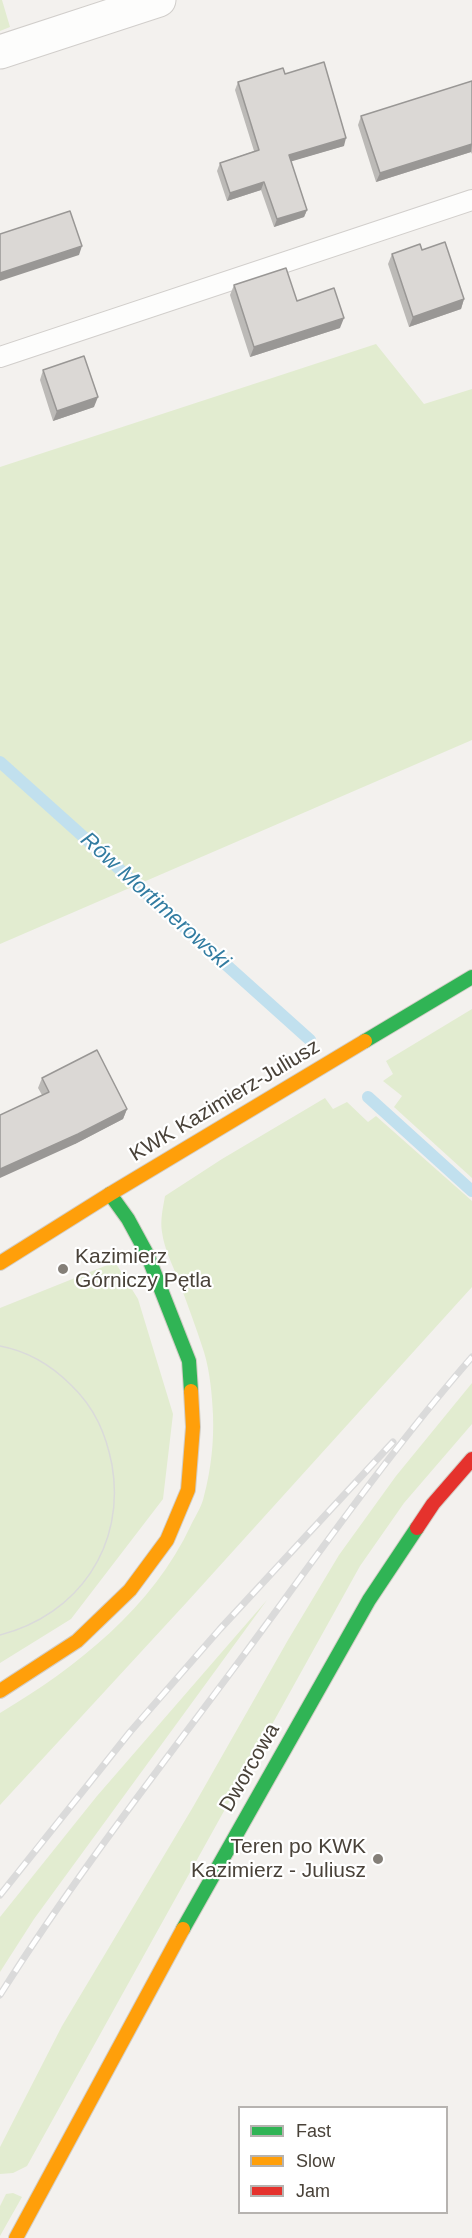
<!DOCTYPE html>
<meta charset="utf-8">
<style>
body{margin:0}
#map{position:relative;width:472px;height:2238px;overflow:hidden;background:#f3f1ee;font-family:Arial,sans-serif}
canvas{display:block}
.legend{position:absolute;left:238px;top:2106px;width:210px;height:108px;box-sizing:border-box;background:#fff;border:2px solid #b6b3b0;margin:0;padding:8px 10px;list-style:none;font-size:18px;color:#494239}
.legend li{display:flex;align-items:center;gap:12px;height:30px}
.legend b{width:30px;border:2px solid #b6b3b0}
</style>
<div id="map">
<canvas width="472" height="2238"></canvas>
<ul class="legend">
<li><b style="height:8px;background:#30b455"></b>Fast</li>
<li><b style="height:8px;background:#ff9f0a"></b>Slow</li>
<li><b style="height:8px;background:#e5322d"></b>Jam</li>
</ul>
</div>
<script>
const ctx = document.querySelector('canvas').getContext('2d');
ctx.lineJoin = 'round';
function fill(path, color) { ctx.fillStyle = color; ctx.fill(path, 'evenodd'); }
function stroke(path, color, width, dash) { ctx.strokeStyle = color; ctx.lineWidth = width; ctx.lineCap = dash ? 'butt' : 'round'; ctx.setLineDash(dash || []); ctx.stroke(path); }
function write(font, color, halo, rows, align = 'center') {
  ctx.font = font + ' Arial,sans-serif'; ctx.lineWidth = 4.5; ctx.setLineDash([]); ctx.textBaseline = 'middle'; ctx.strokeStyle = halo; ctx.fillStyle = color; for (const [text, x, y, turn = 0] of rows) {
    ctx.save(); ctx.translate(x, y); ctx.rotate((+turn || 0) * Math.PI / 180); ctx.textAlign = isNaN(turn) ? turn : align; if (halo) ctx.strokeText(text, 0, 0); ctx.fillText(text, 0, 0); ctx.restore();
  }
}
const green = new Path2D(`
 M 0,0 L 2,0 L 10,27 L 0,31 Z
 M 376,344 L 424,404 L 472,389 L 472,740 L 0,944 L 0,467 Z
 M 472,1009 L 472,1178 L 394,1107 L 402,1096 L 383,1081 L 393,1074 L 386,1061 Z
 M 325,1098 L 333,1109 L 347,1102 L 368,1122 L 376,1116 L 472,1201 L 472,1287 L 187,1602 L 0,1805 L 0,1713 C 76,1668 153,1607 191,1525 C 196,1515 202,1506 204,1496 C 211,1469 214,1442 213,1415 C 212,1394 210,1372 204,1352 C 196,1327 187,1303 178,1279 C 172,1264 164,1248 162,1232 C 160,1220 163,1208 165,1196 L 222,1159 Z
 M 115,1262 L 138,1299 L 173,1414 L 163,1499 L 71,1619 L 0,1663 L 0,1308 Z
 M 472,1383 L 472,1424 L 404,1503 L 360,1566 L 27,2166 L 13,2173 L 0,2174 L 0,2147 L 62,2026 L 193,1807 L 288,1640 L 339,1555 L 396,1476 Z
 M 267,1600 L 34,1919 L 0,1972 L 0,1917 L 97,1796 Z
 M 13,2193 L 22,2197 L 0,2236 L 0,2206 L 6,2194 Z`);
const stream = new Path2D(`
 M 0,762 L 310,1040
 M 368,1097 L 472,1191`);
const lane = new Path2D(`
 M 0,357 L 472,200`);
const street = new Path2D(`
 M 0,52 L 159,0`);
const fast = new Path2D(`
 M 365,1041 L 472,977
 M 110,1194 L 128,1219 L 147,1254 L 189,1361 L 191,1391
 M 183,1929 L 369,1600 L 417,1528`);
const slow = new Path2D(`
 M 0,1263 L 110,1194 L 365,1041
 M 0,1691 L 77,1641 L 130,1590 L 167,1540 L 188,1490 L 193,1427 L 191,1391
 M 16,2238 L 183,1929`);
const jam = new Path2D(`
 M 417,1528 L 433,1504 L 472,1459`);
const tram = new Path2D(`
 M 0,1346 C 27,1351 52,1366 71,1385 C 95,1408 106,1434 112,1465 C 126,1546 78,1615 0,1635`);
const rail = new Path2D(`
 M 0,1895 L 130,1732 L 220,1629 L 393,1442
 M 0,1995 C 75,1876 162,1765 246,1652 C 319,1553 391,1450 472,1357`);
const wall = new Path2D(`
 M 285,74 L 344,146 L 291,161 L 307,210 L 304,217 L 274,227 L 261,190 L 227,201 L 217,171 L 220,163 L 254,151 L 235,90 L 238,82 Z
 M 472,81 L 472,154 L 471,152 L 376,182 L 358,125 L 361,116 Z
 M 422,250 L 464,299 L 461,309 L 409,327 L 388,264 L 392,254 Z
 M 234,285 L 297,301 L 340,328 L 250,357 L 230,295 Z
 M 43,370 L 94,407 L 53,421 L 40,380 Z
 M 42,1078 L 127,1109 L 123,1119 L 75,1144 L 42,1095 L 38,1088 Z`);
const shadedWall = new Path2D(`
 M 346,138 L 344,146 L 286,163 L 289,155 Z
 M 472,144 L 471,152 L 376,182 L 380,173 Z
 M 264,182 L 261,190 L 227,201 L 230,193 Z
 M 307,210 L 304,217 L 274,227 L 277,219 Z
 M 82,246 L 79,255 L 0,281 L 0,273 Z
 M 464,299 L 461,309 L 409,327 L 413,317 Z
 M 344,318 L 340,328 L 250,357 L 254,347 Z
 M 98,397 L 94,407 L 53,421 L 57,411 Z
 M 127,1109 L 123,1119 L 75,1144 L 0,1178 L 0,1169 Z`);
const building = new Path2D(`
 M 324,62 L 346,138 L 289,155 L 307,210 L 277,219 L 264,182 L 230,193 L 220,163 L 259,150 L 238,82 L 283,68 L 285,74 Z
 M 472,81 L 472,144 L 380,173 L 361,116 Z
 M 70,211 L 82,246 L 0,273 L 0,234 Z
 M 445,242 L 464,299 L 413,317 L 392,254 L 420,244 L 422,250 Z
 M 286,268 L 297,301 L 334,288 L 344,318 L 254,347 L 234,285 Z
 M 84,356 L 98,397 L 57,411 L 43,370 Z
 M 97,1050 L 127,1109 L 78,1134 L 0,1169 L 0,1115 L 49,1092 L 42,1078 Z`);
const markers = [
 [63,1269,6,"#847f78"],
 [378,1859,6,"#847f78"]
];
const streetNames = [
 ["KWK Kazimierz-Juliusz",225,1101,-31],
 ["Dworcowa",250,1768,-60]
];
const poiNames = [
 ["Kazimierz",75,1257],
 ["Górniczy Pętla",75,1281],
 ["Teren po KWK",366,1847,"right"],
 ["Kazimierz - Juliusz",366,1871,"right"]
];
const waterNames = [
 ["Rów Mortimerowski",155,901,42]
];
fill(green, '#e2ecd0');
stroke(stream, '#c1e0ee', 12);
stroke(lane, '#d1cecb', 22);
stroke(street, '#d1cecb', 35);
stroke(fast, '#d2cdc5', 16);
stroke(slow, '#d2cdc5', 16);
stroke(jam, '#d2cdc5', 16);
stroke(lane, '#fdfdfc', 20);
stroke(street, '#fdfdfc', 33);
stroke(fast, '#30b455', 14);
stroke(slow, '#ff9f0a', 14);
stroke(jam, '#e5322d', 14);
stroke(tram, '#dadada', 1.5);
stroke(rail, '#dadada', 7);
stroke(rail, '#fff', 4.5, [14]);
fill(wall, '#bcbab7');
fill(shadedWall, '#999795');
fill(building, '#dbd8d5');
stroke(building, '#999795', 1.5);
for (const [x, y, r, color] of markers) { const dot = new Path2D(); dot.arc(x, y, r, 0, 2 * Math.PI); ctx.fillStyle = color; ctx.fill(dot); stroke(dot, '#fff', 2); }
write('21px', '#494239', '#fff', streetNames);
write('21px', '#494239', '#fff', poiNames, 'left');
write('italic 22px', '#327ca1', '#fff', waterNames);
</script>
